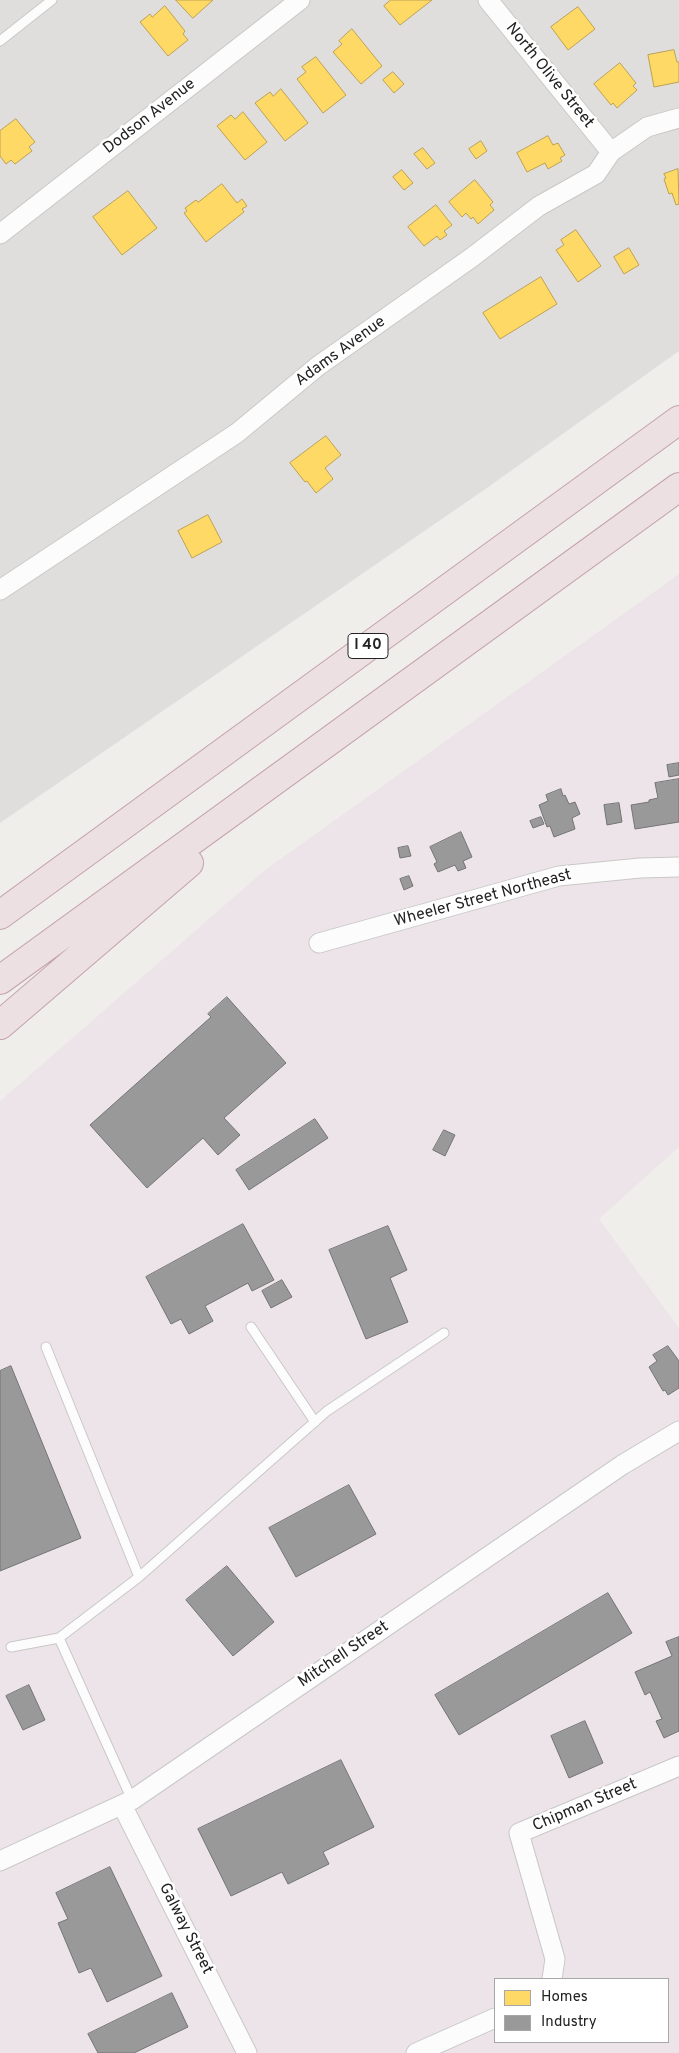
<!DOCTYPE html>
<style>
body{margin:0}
#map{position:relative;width:679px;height:2053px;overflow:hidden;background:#f0eeeb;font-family:Overpass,sans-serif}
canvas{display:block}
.legend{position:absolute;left:494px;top:1978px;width:175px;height:65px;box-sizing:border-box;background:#fff;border:1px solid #a7a7a7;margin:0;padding:6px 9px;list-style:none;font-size:15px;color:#222}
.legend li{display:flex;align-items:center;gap:10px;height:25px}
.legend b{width:25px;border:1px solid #a7a7a7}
</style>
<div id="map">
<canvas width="679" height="2053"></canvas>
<ul class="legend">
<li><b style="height:14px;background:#ffd966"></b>Homes</li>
<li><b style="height:14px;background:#999"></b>Industry</li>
</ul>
</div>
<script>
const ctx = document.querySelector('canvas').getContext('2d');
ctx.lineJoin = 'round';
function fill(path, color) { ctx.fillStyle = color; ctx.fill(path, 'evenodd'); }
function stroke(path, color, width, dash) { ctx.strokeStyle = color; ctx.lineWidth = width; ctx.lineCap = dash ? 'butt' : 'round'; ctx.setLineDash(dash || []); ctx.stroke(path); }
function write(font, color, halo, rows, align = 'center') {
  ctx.font = font + ' Overpass,sans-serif'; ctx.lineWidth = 5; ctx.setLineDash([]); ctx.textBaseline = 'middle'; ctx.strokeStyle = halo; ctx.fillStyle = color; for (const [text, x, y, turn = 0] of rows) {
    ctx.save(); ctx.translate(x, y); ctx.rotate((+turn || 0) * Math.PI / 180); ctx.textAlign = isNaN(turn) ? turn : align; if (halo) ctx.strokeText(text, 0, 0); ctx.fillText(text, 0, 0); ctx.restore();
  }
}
const residential = new Path2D(`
 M 0,0 L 679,0 L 679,351 L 484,490 L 0,823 Z`);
const industrial = new Path2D(`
 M 679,574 L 679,1147 L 599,1219 L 679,1328 L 679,2053 L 0,2053 L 0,1101 L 265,870 ZM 495,1979 L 668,1979 L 668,2042 L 495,2042 Z`);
const homes = new Path2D(`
 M 176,0 L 213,0 L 193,18 Z
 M 391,0 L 432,0 L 400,25 L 384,6 Z
 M 165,6 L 185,31 L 183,34 L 188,40 L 168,56 L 140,22 L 150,14 L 152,17 Z
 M 578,7 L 595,29 L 568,50 L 551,27 Z
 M 352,29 L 382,66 L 361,84 L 333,52 L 342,44 L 339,41 Z
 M 674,50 L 677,62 L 679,62 L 679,82 L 654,87 L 648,55 Z
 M 316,57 L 346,95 L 323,113 L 297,79 L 306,72 L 302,67 Z
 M 620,63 L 636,83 L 633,86 L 637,90 L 617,108 L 613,103 L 611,105 L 594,84 Z
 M 393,72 L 404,84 L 394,93 L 383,80 Z
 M 281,89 L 308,123 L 285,141 L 255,103 L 270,92 L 273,96 Z
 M 243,112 L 267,142 L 245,160 L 217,126 L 231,115 L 235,119 Z
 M 16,119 L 35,142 L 29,147 L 32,151 L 15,164 L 11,160 L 6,164 L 0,156 L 0,131 Z
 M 548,136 L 553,145 L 558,143 L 565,155 L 560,158 L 562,161 L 548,169 L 545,163 L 527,172 L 517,153 Z
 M 481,141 L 487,151 L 476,159 L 469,149 Z
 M 423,148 L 435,163 L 427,169 L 414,154 Z
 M 678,169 L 679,204 L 676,205 L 672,193 L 669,194 L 664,179 L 666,178 L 664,174 Z
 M 402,170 L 413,183 L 404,190 L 393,177 Z
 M 475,180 L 493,202 L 490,205 L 494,210 L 478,224 L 473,217 L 471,219 L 466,213 L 462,217 L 449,202 Z
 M 222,184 L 237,203 L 242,199 L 247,206 L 242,209 L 244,212 L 206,242 L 184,213 L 187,211 L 185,208 L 196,200 L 198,202 Z
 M 128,191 L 157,228 L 122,255 L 93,217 Z
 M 436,205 L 452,225 L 444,231 L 447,235 L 440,240 L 437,236 L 424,246 L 408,227 Z
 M 576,230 L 601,266 L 578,282 L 556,250 L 564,245 L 561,240 Z
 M 629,248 L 639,265 L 624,274 L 614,257 Z
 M 541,277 L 557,304 L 500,339 L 483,313 Z
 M 326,436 L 341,455 L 325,468 L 333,479 L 316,493 L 307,481 L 305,482 L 290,463 Z
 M 208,515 L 222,542 L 192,558 L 178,531 Z`);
const industry = new Path2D(`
 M 679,763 L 679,775 L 669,777 L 667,765 Z
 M 679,779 L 679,822 L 635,829 L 631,805 L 649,802 L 649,800 L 658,798 L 655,783 Z
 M 561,789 L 563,796 L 565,795 L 569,804 L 575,802 L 580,814 L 572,818 L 575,829 L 554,837 L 550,826 L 547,827 L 539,805 L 548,801 L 546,795 Z
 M 619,803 L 622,822 L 607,825 L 604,805 Z
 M 541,817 L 544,824 L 533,828 L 530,821 Z
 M 461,832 L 472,857 L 463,861 L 466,868 L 458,871 L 455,865 L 438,872 L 434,864 L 437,862 L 430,847 Z
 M 408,846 L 411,856 L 400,858 L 398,848 Z
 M 409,876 L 413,886 L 404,890 L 400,879 Z
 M 227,997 L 286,1063 L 224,1118 L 240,1135 L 218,1155 L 203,1138 L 147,1188 L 90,1125 L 211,1017 L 208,1014 Z
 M 315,1119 L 328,1138 L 249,1190 L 236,1170 Z
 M 444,1130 L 455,1135 L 445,1156 L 433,1150 Z
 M 243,1224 L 274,1280 L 252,1291 L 248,1283 L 205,1306 L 213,1321 L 189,1334 L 181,1319 L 171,1324 L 146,1277 Z
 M 388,1226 L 407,1270 L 390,1278 L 408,1322 L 366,1339 L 329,1250 Z
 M 282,1280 L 292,1297 L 271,1308 L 262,1291 Z
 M 668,1346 L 679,1361 L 679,1388 L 668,1395 L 665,1390 L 663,1391 L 649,1367 L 657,1361 L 653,1355 Z
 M 11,1366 L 81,1538 L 0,1571 L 0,1371 Z
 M 349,1485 L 376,1534 L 296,1577 L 269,1528 Z
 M 227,1566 L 274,1622 L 233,1656 L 186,1600 Z
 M 608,1593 L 632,1633 L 459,1735 L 435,1695 Z
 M 679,1637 L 679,1731 L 664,1738 L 656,1721 L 662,1719 L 650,1692 L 645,1695 L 635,1672 L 672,1656 L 666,1642 Z
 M 29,1685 L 45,1720 L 23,1730 L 6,1696 Z
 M 585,1721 L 603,1763 L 569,1778 L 551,1736 Z
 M 341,1760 L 374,1827 L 323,1852 L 329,1864 L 288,1884 L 282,1872 L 231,1896 L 198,1829 Z
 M 110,1867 L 162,1976 L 107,2002 L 91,1968 L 79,1973 L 58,1923 L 68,1919 L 56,1893 Z
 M 172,1993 L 188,2027 L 134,2053 L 98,2053 L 88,2034 Z`);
const service = new Path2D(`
 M 0,41 L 52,0
 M 251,1327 L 315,1422
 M 46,1347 L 139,1577
 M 59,1638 L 132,1800
 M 11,1647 L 59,1638 L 139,1577 L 327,1411 L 444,1333`);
const minor = new Path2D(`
 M 488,0 L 611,152
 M 0,234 L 300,0
 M 0,590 L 237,433 L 318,366 L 471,258 L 539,206 L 596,174 L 611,152 L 647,127 L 679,118
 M 319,943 L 559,876 L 640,868 L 679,867
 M 122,1805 L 247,2053
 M 0,1861 L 132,1800 L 622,1465 L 679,1431
 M 552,1979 L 555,1959 L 519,1833 L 679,1766
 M 416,2053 L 495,2018`);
const motorway = new Path2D(`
 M 0,915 L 679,420
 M 0,980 L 679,487
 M 0,1025 L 189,863`);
const shields = [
 [368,646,40]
];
const shieldNames = [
 ["I 40",368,646]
];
const streetNames = [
 ["North Olive Street",549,76,51],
 ["Dodson Avenue",150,117,-38],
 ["Adams Avenue",341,352,-36],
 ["Wheeler Street Northeast",483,899,-15],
 ["Mitchell Street",344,1655,-34],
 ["Chipman Street",585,1806,-23],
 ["Galway Street",185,1929,63]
];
fill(residential, '#dfdedc');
fill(industrial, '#ede4e9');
fill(homes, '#ffd966');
stroke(homes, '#bda252', 1);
fill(industry, '#999');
stroke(industry, '#757575', 1);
stroke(service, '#c9c8c7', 11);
stroke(minor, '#c9c8c7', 21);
stroke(motorway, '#c5a2ac', 30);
stroke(service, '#fdfcfc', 9);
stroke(minor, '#fdfcfc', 19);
stroke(motorway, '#ece0e2', 28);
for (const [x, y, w] of shields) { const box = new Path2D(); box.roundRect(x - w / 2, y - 12.5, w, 25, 4); ctx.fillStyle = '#fff'; ctx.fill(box); stroke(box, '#222', 1); }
write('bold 15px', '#222', null, shieldNames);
write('16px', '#222', '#fff', streetNames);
</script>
